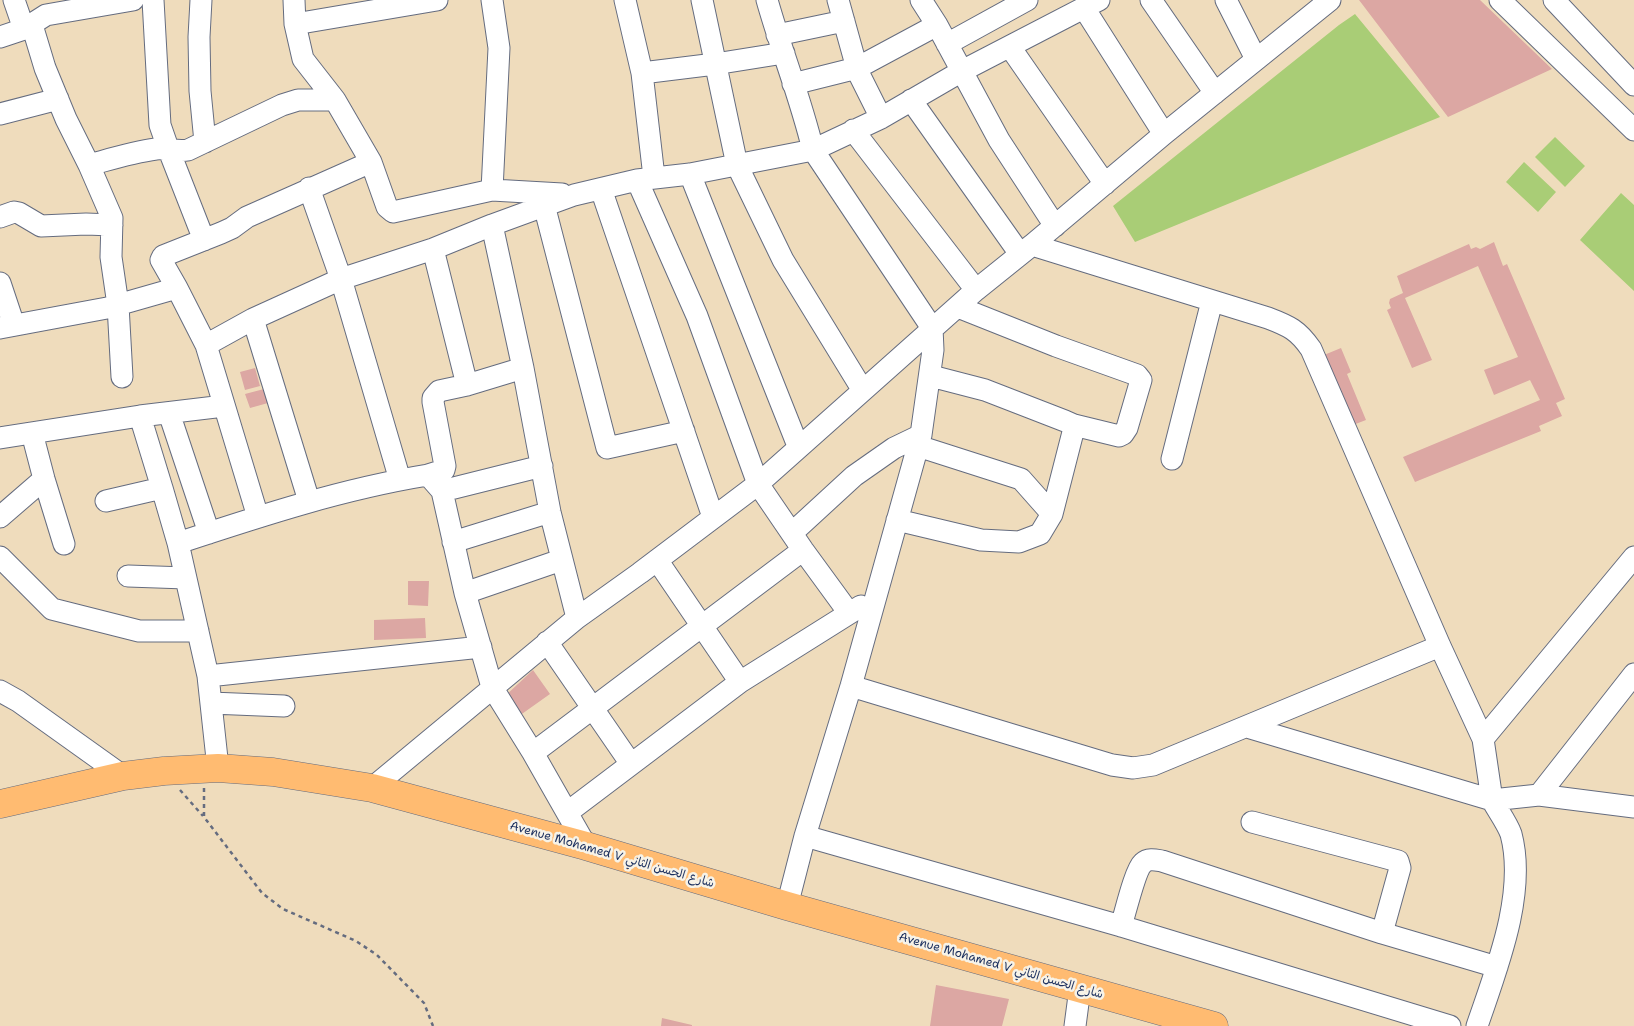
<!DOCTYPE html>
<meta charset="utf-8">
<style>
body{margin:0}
canvas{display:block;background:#efdcbc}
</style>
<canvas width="1634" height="1026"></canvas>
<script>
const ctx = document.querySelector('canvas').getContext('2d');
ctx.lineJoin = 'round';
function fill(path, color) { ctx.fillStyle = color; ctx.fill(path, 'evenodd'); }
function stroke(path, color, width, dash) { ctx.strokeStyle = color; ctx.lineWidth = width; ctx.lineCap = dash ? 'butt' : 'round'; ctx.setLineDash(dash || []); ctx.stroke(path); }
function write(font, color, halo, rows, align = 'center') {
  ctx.font = font + ' "Shantell Sans","Playpen Sans Arabic",sans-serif'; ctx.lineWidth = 5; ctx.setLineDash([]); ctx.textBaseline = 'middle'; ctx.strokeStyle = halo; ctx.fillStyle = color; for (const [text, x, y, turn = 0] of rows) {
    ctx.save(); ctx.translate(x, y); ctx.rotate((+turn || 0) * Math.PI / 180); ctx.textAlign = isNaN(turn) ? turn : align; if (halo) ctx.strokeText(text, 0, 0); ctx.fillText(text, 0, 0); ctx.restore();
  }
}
const green = new Path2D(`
 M 1355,14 L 1440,117 L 1135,242 L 1113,206 L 1339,25 Z
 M 1555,137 L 1585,166 L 1565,187 L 1535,157 Z
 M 1524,162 L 1556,192 L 1538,212 L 1506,182 Z
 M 1621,193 L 1634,205 L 1634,291 L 1580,240 Z`);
const building = new Path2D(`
 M 1359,0 L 1480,0 L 1552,69 L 1448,117 Z
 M 1494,242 L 1503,266 L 1507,264 L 1565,399 L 1556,403 L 1562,416 L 1539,426 L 1541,431 L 1415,482 L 1403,457 L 1540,400 L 1530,380 L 1494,395 L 1484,370 L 1518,357 L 1478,266 L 1405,298 L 1432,360 L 1412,368 L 1387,310 L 1391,308 L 1389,303 L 1390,299 L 1403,293 L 1397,276 L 1469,244 L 1471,249 L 1476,247 L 1480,249 Z
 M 1341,348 L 1351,372 L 1347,374 L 1366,420 L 1353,425 L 1324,355 Z
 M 255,368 L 260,386 L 245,390 L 240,372 Z
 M 264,389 L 268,403 L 250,408 L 245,394 Z
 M 408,581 L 429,581 L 428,606 L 408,605 Z
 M 425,618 L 426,638 L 374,640 L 374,620 Z
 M 533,670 L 550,694 L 519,716 L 504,697 Z
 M 936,985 L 1009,999 L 1002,1026 L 930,1026 Z
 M 662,1018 L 692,1025 L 692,1026 L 661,1026 Z`);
const path = new Path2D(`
 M 204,788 L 204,817 L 262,893 L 283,909 L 356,941 L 377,955 L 424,1003 L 433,1026
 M 180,790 L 203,816`);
const minor = new Path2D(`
 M 14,0 L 24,29
 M 153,0 L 160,125 L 168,148 L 204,240
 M 201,0 L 199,37 L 200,91 L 205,142
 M 294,0 L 295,24 L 303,59 L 335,100
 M 492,0 L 499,48 L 492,190
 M 625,0 L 642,73 L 654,177
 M 702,0 L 737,165 L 783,260 L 862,389
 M 767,0 C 781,50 801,99 813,150 L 932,328 L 933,350 L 921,435 L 851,686 L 805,836 L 787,906
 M 838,0 L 858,72 L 881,118
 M 921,0 L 937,25 L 999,140 L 1055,226
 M 1151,0 L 1215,93
 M 1226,0 L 1256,59
 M 1500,0 L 1634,130
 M 1554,0 L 1634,85
 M 1084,8 L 1164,134
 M 295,24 L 437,0
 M 32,25 L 45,68 L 66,119 L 89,165 L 112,218 L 111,257 L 118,305 L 122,377
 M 777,35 L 844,21
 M 0,37 L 24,29 L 46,15 L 133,0
 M 947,44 L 1027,0
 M 1010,47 L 1105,184
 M 642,73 L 715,64 L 784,53
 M 793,84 L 857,68 L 937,25
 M 911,100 L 1020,254
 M 0,114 L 58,99
 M 853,130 L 976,290
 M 371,162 L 387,207 L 393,212 L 492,190 L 562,194
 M 89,165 C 111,159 133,152 156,149 C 167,148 177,152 188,150 L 282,105 L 298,100 L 335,100 L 371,162 L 247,217 L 232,228 L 221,233 L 163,256 L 161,260 L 177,288
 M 690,174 L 798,446
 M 637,180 L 697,316 L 758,484 L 803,550 L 849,613
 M 309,188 L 341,279 L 400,480
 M 601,189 L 713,517
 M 544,205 L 607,448 L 684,431
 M 0,217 L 14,212 L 19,213 L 41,226 L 86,224 L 112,225
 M 1032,245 L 1268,318 C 1289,326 1298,330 1311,349 L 1440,646 L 1483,739 L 1492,800 L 1539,795 L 1634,807
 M 433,249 L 467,385
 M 0,283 L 14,325
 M 958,307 L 1056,346 L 1137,375 L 1141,380 L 1127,428 L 1123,434 L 1119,436 L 1074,425
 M 253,319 L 309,501
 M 0,328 L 107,308 L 177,288 L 206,345 L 258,517
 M 206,345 L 253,319 L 341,279 L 433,249 L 492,225
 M 169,413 L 209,533
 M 140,416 L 162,488
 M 32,433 L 44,479 L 64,544
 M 0,438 L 140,416 L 224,406
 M 918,446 L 1021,479 L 1052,514
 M 1172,459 L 1212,301
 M 428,475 L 444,470 L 445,466 L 433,402 L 433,398 L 439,391 L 467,385 L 523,368
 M 442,491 L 542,466
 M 106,501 L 162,488 L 178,543
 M 0,517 L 44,479
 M 897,520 L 981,540 L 1019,542 L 1040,534 L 1052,514 L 1073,432 L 1074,425 L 1065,421 L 985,390 L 931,376
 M 792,533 L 854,476 L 894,448 L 921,435
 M 453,542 L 550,512
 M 0,557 L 52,609 L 139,631 L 198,631
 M 657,560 L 740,682
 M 128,576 L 186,578
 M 465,593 L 561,560
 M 577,618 L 550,512 L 523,368 L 492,225 L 574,195 L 637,180 L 690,174 L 813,150 L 881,118 L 962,71 L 1099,0
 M 547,642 L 631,764
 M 208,676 L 481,647
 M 851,686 L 1112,765 L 1133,768 L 1153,765 L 1440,646
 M 0,691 L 18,701 L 123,776
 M 211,703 L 284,706
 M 1247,727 L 1492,800 C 1498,811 1507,823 1511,834 C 1527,894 1496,970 1477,1026
 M 1483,739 L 1634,557
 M 533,753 L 803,550
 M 218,768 L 208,676 L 178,543 C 260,516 342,489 428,475 L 442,491 L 465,593 L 492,687 L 533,753 L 586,846
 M 372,788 L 577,618 L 640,573 L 758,484 L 976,290 L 1032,245 L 1164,134 L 1330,0
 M 1539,795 L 1634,674
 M 568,812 L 740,682 L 861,606
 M 1252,822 L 1398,861 L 1400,868 L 1382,933
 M 805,836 L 1121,926 L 1450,1026
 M 1121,926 C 1125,914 1135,870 1143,863 C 1148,858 1156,860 1162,861 L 1382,933 L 1497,967
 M 1075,1026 L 1080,988`);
const major = new Path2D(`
 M 0,804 L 123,776 L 164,771 L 218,768 L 273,772 L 372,788 L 586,846 L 787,906 L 1214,1026`);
const streetNames = [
 ["Avenue Mohamed V شارع الحسن الثاني",612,855,16],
 ["Avenue Mohamed V شارع الحسن الثاني",1001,966,16]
];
fill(green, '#a9cd76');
fill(building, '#dca7a3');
stroke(minor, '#656c7f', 23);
stroke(major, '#656c7f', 29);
stroke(path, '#656c7f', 2.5, [4, 4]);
stroke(minor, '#fff', 21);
stroke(major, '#ffbb71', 28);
write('12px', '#1b2f5e', '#f7f3e8', streetNames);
</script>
